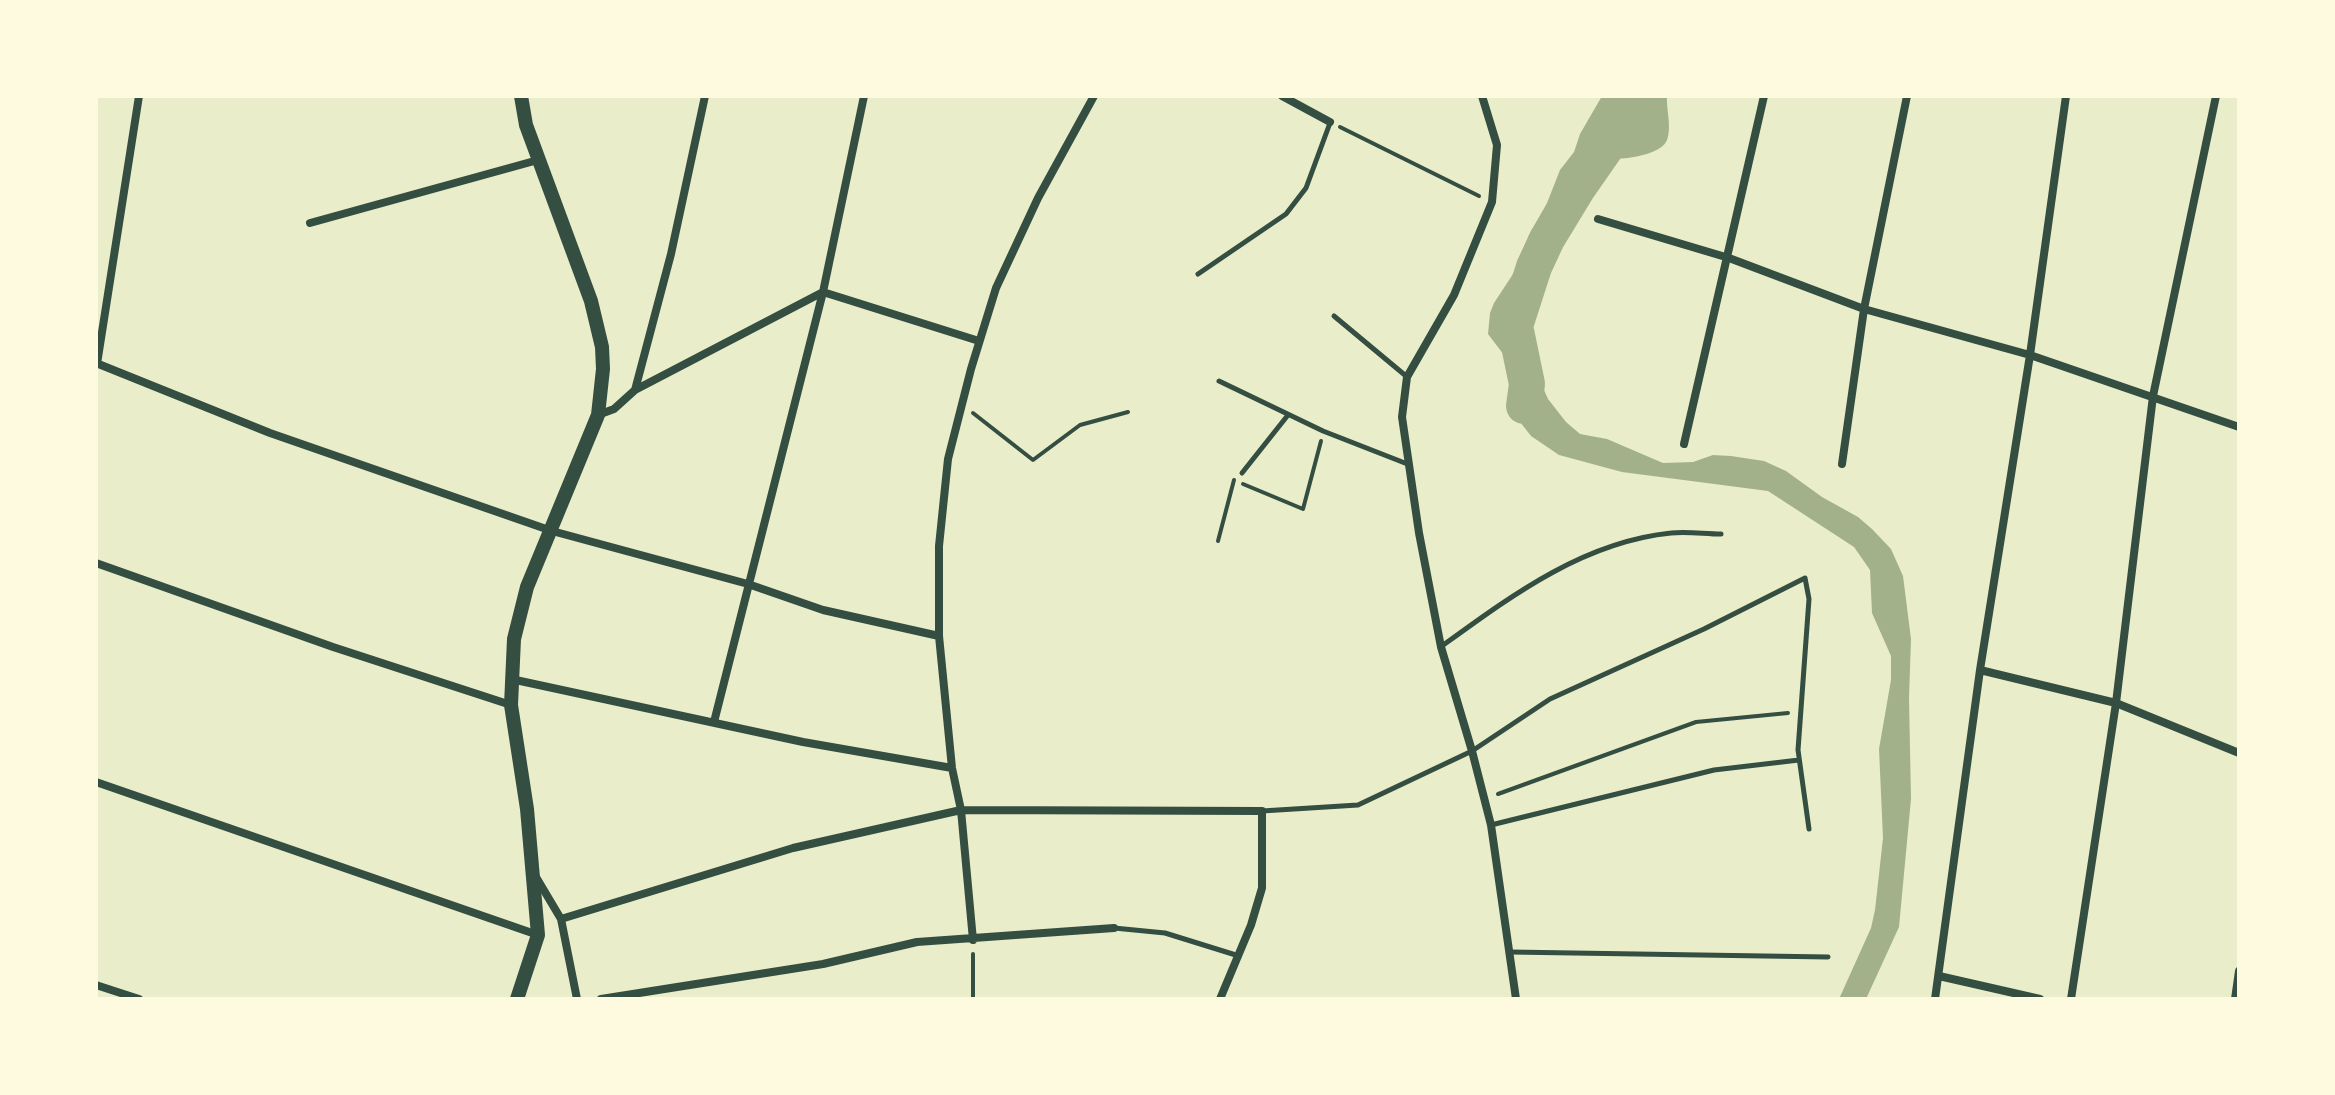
<!DOCTYPE html>
<style>
body{margin:0}
#map{position:relative;width:2335px;height:1095px;overflow:hidden;background:#e9edc9;font-family:"Nunito Sans",sans-serif}
canvas{display:block}
.frame{position:absolute;inset:0;border:98px solid #fefae0;pointer-events:none}
</style>
<div id="map">
<canvas width="2335" height="1095"></canvas>
<div class="frame"></div>
</div>
<script>
const ctx = document.querySelector('canvas').getContext('2d');
ctx.lineJoin = 'round';
function fill(path, color) { ctx.fillStyle = color; ctx.fill(path, 'evenodd'); }
function stroke(path, color, width, dash) { ctx.strokeStyle = color; ctx.lineWidth = width; ctx.lineCap = dash ? 'butt' : 'round'; ctx.setLineDash(dash || []); ctx.stroke(path); }
const water = new Path2D(`
 M 1602,96 L 1667,96 C 1666,110 1672,126 1667,140 C 1661,157 1612,162 1598,157 L 1585,165 L 1552,235 L 1534,259 L 1509,319 L 1508,334 L 1517,353 L 1544,390 L 1548,399 L 1566,422 L 1580,434 L 1607,439 L 1663,463 L 1693,462 L 1713,455 L 1731,456 L 1764,461 L 1786,471 L 1822,497 L 1858,517 L 1872,529 L 1891,549 L 1903,576 L 1911,639 L 1909,698 L 1911,799 L 1899,927 L 1866,999 L 1839,999 L 1871,928 L 1875,910 L 1883,838 L 1879,749 L 1891,680 L 1891,656 L 1872,613 L 1870,570 L 1854,547 L 1768,491 L 1622,472 L 1559,455 L 1531,436 L 1517,418 L 1514,406 L 1516,387 L 1509,371 L 1507,359 L 1488,334 L 1490,313 L 1494,303 L 1515,271 L 1529,235 L 1547,203 L 1560,170 L 1574,152 L 1580,134 Z`);
const river = new Path2D(`
 M 1524,406 L 1527,384 L 1515,326 L 1534,267 L 1547,239 L 1578,188 L 1642,96`);
const path = new Path2D(`
 M 1340,127 L 1479,196
 M 973,413 L 1033,460 L 1080,425 L 1128,412
 M 1243,484 L 1303,509 L 1321,441
 M 1218,541 L 1234,480
 M 1498,794 L 1696,722 L 1788,713
 M 973,954 L 973,999`);
const service = new Path2D(`
 M 1198,274 L 1286,214 L 1306,188 L 1330,123
 M 1334,316 L 1406,376
 M 1219,381 L 1323,431 L 1410,465
 M 1242,473 L 1288,415
 M 1442,646 C 1511,596 1583,542 1671,533 C 1687,531 1705,534 1721,534
 M 1262,811 L 1358,805 L 1472,751 L 1550,699 L 1704,629 L 1805,578 L 1809,599 L 1798,750 L 1809,829
 M 1491,825 L 1714,770 L 1799,760
 M 1114,928 L 1165,933 L 1239,956
 M 1510,952 L 1828,957`);
const minor = new Path2D(`
 M 1282,96 L 1330,122
 M 1482,96 L 1497,145 L 1492,202 L 1454,295 L 1407,377 L 1402,417 L 1419,533 L 1441,647 L 1472,751 L 1491,825 L 1516,999
 M 1598,219 L 1729,258 L 1864,309 L 2030,355 L 2239,427
 M 310,223 L 538,160
 M 96,363 L 270,433 L 552,531 L 748,584 L 823,610 L 939,636
 M 97,364 L 139,96
 M 635,390 L 823,292 L 979,341
 M 598,415 L 614,409 L 635,390 L 671,254 L 705,96
 M 1684,444 L 1764,96
 M 1842,464 L 1864,309 L 1907,96
 M 96,563 L 333,647 L 511,705
 M 1980,670 L 2116,703 L 2239,753
 M 511,679 L 803,742 L 952,768
 M 714,722 L 823,292 L 864,96
 M 96,782 L 538,935
 M 536,877 L 561,919 L 577,999
 M 561,919 L 793,848 L 961,810 L 1262,811 L 1262,888 L 1251,925 L 1220,999
 M 973,940 L 961,810 L 952,768 L 939,636 L 939,546 L 948,459 L 971,369 L 996,288 L 1038,198 L 1094,96
 M 1939,976 L 2040,999
 M 96,985 L 139,999
 M 601,999 L 823,964 L 917,942 L 1114,928
 M 1935,999 L 1980,670 L 2030,355 L 2066,96
 M 2071,999 L 2116,703 L 2153,396 L 2216,96
 M 2235,999 L 2239,971`);
const tertiary = new Path2D(`
 M 517,999 L 538,935 L 527,809 L 511,705 L 514,639 L 527,587 L 598,415 L 603,369 L 602,347 L 591,301 L 526,125 L 521,96`);
fill(water, '#a3b18a');
stroke(river, '#a3b18a', 36);
stroke(path, '#344e41', 4);
stroke(service, '#344e41', 5);
stroke(minor, '#344e41', 8);
stroke(tertiary, '#344e41', 14);
</script>
